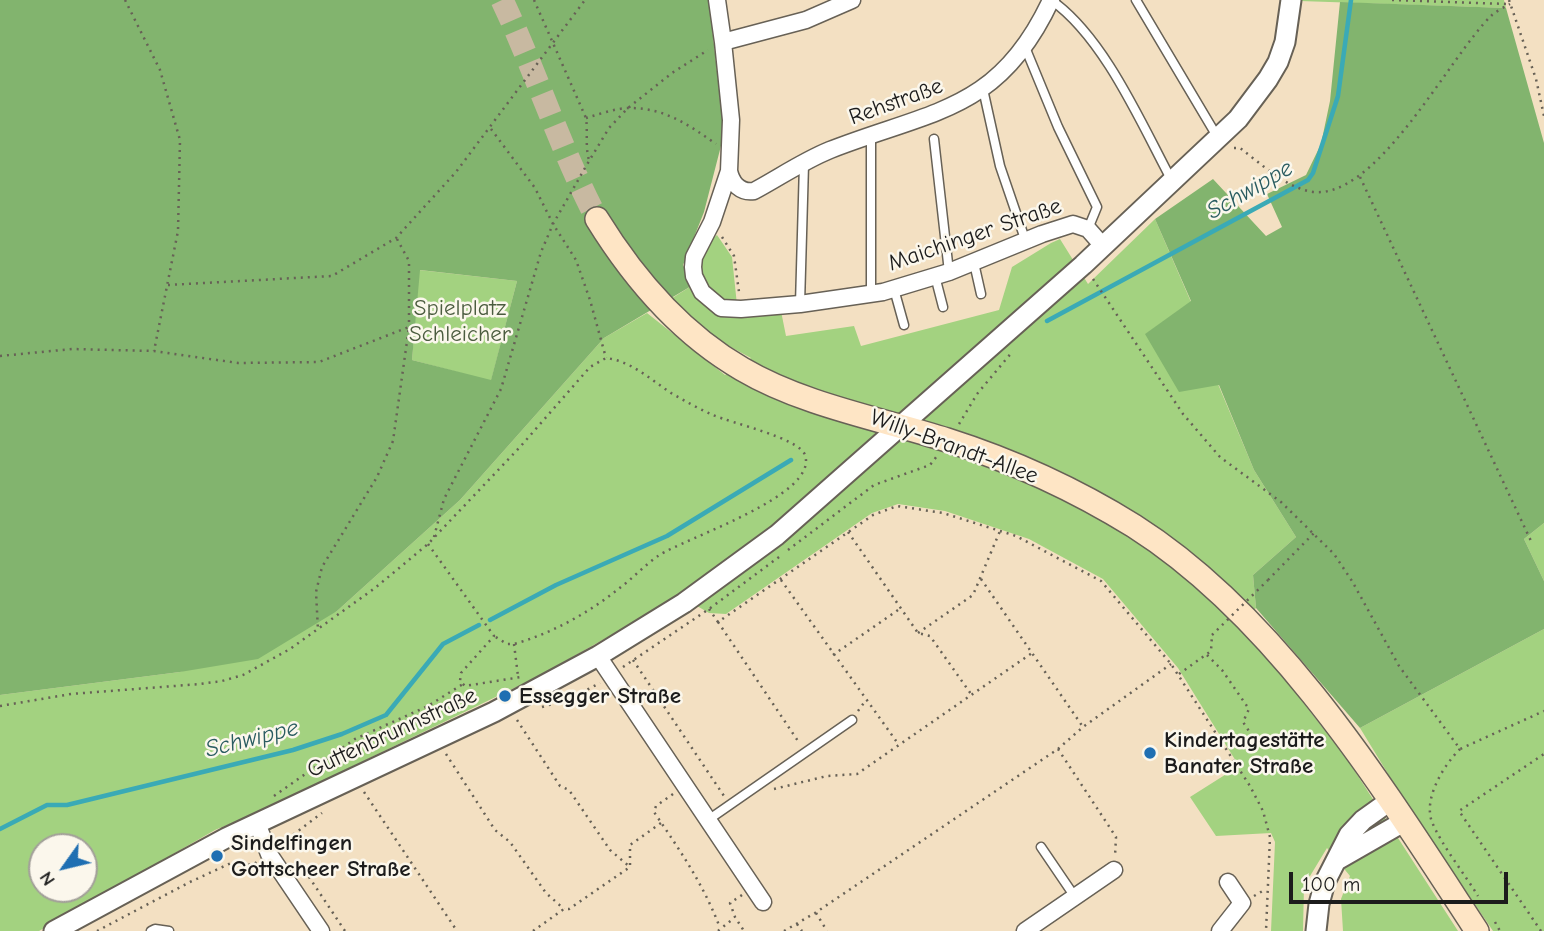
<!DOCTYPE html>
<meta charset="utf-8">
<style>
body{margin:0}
#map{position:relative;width:1544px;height:931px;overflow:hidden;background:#f3e0c2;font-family:"Comic Neue",sans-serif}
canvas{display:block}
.north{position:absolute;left:28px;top:833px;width:70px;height:70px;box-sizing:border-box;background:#fbf7ec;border:2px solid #a29f99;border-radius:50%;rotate:236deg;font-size:19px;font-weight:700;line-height:28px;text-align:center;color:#1c1c1c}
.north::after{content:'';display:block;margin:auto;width:24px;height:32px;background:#1f6fb2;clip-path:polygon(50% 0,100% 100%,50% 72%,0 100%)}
.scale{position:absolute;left:1289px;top:872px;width:219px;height:32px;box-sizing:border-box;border:4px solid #1c1c1c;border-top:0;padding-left:9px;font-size:21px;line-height:24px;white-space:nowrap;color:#1c1c1c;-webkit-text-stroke:5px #fbf7ec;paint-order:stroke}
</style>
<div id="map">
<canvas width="1544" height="931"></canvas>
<div class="north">N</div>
<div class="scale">100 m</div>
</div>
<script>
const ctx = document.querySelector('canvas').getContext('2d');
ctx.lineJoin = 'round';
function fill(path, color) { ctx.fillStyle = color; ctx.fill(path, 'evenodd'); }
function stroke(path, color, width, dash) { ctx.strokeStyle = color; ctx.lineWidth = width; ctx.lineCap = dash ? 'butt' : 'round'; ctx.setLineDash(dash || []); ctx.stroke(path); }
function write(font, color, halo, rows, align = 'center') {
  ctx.font = font + ' "Comic Neue",sans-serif'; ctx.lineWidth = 5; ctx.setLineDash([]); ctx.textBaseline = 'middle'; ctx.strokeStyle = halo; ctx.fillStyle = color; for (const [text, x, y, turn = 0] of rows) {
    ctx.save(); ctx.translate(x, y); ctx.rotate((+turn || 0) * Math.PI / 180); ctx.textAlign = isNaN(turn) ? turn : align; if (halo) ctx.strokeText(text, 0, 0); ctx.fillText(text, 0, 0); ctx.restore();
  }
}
const green = new Path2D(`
 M 1504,0 L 1506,8 L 1300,1 L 1300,0 Z
 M 1155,219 L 1191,302 L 1146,334 L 1218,384 L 1254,470 L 1296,537 L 1253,575 L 1256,608 L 1239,625 L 1285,679 L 1347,759 L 1458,931 L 1343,931 L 1341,899 L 1350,876 L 1327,848 L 1304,886 L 1303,931 L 1271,931 L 1275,842 L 1271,833 L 1216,836 L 1190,797 L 1239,766 L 1178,668 L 1103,579 L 1029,539 L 945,511 L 898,504 L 872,513 L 726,614 L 709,613 L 680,596 L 539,676 L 252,815 L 215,830 L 39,931 L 0,931 L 0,695 L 180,672 L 337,611 L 460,500 L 604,338 L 647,313 L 725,375 L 751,358 L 716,339 L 669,300 L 693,285 C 730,325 730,319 781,311 L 786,336 L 854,326 L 861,346 L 999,310 L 1012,267 L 1051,243 L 1060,239 L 1088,284 ZM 42,847 L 84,847 L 84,889 L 42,889 Z
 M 717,235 L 732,257 L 737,305 L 728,305 L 705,291 L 698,263 L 710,241 Z
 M 419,270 L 517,281 L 491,381 L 412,360 Z
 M 1544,523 L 1544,581 L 1524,539 Z
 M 1544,629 L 1544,931 L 1493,931 L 1404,800 L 1360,728 Z`);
const forest = new Path2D(`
 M 0,0 L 709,0 L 724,134 L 704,212 L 683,265 L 693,285 L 604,338 L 460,500 L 337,611 L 258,659 L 180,672 L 0,695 ZM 420,270 L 517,281 L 491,380 L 412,360 Z
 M 1340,2 L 1506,8 L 1544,143 L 1544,523 L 1524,539 L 1544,581 L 1544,629 L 1360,728 L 1256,608 L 1253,575 L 1296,537 L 1254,470 L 1219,385 L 1179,392 L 1145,334 L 1191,301 L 1155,219 L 1213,179 L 1266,236 L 1282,227 L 1267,194 L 1306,175 L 1321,144 L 1330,101 Z`);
const stream = new Path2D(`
 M 1047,321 L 1308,180 L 1313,173 L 1338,96 L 1351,0
 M 490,620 L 556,585 L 667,536 L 791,460
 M 0,829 L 47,805 L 67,805 L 293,750 L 342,734 L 386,715 L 443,644 L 479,625`);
const secondaryTunnel = new Path2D(`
 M 502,0 C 536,72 560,148 597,219`);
const path = new Path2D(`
 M 125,0 L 160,70 L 180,140 L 178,231 L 154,351
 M 534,0 L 586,118 C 588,132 585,146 589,160
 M 1392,0 L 1508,4
 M 1509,0 L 1536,79 L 1544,116
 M 586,118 C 600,114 616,108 630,108 C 665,108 689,125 716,144
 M 491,129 L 535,188 L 553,224 L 576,260 L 590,300 L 606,358
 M 1234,148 L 1240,148 C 1260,163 1283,185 1308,191 C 1374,207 1449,56 1492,15 C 1497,11 1504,7 1510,4
 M 1360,177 L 1531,541
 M 722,237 L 734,256 L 739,292
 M 397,239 L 409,261 L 409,327
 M 1093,279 L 1183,414 L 1220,457 L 1281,502 L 1334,554 L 1352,581 L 1399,666 L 1460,749 L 1544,711
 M 168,285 L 332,276 L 396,238 L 456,172 L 585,0
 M 0,356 L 72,349 L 154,351 L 238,363 L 319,362 L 409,327 L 393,441 L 377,477 L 322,567 L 316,592 L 318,630
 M 959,424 L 977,394 L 1013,351
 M 848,532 L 918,633 L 930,636 L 971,694
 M 434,537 L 444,499 L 501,389 L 541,252 L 553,224 L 589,161 L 609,128 L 628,108 L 672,73 L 708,50
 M 428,544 L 494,636 L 461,673 L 460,681 L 465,686 L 521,677
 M 788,550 L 874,485 L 930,465 L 937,456
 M 981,579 L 1083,727
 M 781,580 L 899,745
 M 1268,580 L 1314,533
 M 709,609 L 718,622 L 873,515 L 897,506 L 943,513 L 1016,536 L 1101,581 L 1171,664 L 1250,786 L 1263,811 L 1270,837 L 1266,931
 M 718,622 L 800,744
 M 918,633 L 973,595 L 1000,531
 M 514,644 L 518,676
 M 833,655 L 901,608
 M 1207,655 L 1222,670 L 1249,709 L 1243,722 L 1258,745 L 1248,752
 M 633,660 L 724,796
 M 623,667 L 709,609 L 783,554
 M 1179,674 L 1211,651 L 1212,635
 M 0,706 L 71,694 L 200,684 L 222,681 L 243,675 L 290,649 L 375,588 L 428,544 L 520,447 L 590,367 L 606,358 C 631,361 650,379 671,393 C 685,401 699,409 713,415 C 731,423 799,438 805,455 C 819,496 684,538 658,556 C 645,565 634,577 621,587 C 590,612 553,633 514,644 L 507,644 L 494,636
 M 542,707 L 569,699 L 600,683
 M 858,711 L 866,700
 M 517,720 L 560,786 L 569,790 L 610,850 L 630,867
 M 1058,749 L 1116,837 L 1115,856
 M 1460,749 C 1444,765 1423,798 1432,822 C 1442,846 1464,873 1478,896
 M 446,754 L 495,830 L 510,842 L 546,893 L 564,909
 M 774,789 L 827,776 L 857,774 L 1032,653
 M 364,792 L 457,931
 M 673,794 L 656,806 L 654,812 C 679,849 704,885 720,928
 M 274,796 L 355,739 L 428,706 L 463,684
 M 282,843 L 322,813
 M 298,871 L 305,871 L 345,931
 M 742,895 L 730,903 L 735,917 L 744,931
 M 1254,896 L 1266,889
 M 816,913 L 827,931
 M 1495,922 L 1500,931
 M 797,924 L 802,931
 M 97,931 L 190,882 L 231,863 L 239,862 L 252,865 L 257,862
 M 533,931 L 564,909 L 569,909 L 630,867 L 630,845 L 661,823
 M 718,931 L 734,918
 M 784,931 L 815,913 L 1058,749 L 1083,727 L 1171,664
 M 1541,931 L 1459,811 L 1544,754`);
const service = new Path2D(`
 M 1051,0 C 1104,37 1141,123 1171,179
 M 1136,0 L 1218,138
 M 1025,47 L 1058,127 L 1097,207 L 1088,229
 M 983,89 L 1000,166 L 1026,242
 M 871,136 L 871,293
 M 934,139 L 949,272
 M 974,263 L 981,294
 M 935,276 L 943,307
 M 894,289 L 904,325
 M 800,304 L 804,164
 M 708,820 L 852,720
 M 1041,847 L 1075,897
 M 151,931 L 155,929 L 169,931`);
const minor = new Path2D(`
 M 717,0 L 723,42 L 731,120 L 729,171 L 712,222 L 694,257 L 693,267 L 694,276 L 702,292 L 721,308 L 741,309 L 800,304 L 883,292 L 949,272 L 1042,234 L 1073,224 L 1088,229 L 1103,246
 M 723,42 L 806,20 L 852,0
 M 729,171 C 732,184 741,193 754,191 C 780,177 803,161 830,150 C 932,110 999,112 1051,0
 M 598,656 L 763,902
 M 257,823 L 269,854 L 321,931
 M 1025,931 L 1114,870
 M 1220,931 L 1242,903 L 1228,882`);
const tertiary = new Path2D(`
 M 1337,860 L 1405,821
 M 54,931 L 226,838 L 494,712 L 598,656 L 684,603 L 777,535 L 1083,265 L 1238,119 L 1268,79 L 1278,62 L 1285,42 L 1291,0
 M 1316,931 L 1319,904 L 1325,882 L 1349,835 L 1363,820 L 1391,800`);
const secondary = new Path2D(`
 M 597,219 C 634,279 680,333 742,369 C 803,405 881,419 947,440 C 1013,461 1076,490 1134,526 C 1279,618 1384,789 1477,931`);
const pathBridge = new Path2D(`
 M 1212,635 L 1268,580`);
const markers = [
 [505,696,7,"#1f6fb2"],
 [1150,753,7,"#1f6fb2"],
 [217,856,7,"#1f6fb2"]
];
const streetNames = [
 ["Rehstraße",896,102,-20],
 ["Maichinger Straße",975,235,-19],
 ["Willy-Brandt-Allee",954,447,20],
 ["Guttenbrunnstraße",392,733,-25]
];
const parkNames = [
 ["Spielplatz",460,308],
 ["Schleicher",460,334]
];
const poiNames = [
 ["Essegger Straße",519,696],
 ["Kindertagestätte",1164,740],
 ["Banater Straße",1164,766],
 ["Sindelfingen",231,843],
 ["Gottscheer Straße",231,869]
];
const waterNames = [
 ["Schwippe",1250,190,-30],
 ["Schwippe",252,739,-14]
];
fill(green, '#a3d280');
fill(forest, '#82b46e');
stroke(stream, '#3aaab6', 4.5);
stroke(secondaryTunnel, '#c8b9a1', 23, [23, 11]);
stroke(service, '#676156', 11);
stroke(minor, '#676156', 19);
stroke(tertiary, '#676156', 23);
stroke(secondary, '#676156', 26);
stroke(path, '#676156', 2.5, [2, 5]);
stroke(service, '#fff', 8);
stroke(minor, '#fff', 16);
stroke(tertiary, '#fff', 19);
stroke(secondary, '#fee5c5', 23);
stroke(pathBridge, '#676156', 2.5, [2, 5]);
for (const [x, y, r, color] of markers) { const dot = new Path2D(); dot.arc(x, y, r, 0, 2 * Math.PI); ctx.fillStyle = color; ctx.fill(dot); stroke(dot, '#fbf7ec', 2.5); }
write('23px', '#1c1c1c', '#fbf7ec', streetNames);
write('23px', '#4b5c3f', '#fbf7ec', parkNames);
write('bold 23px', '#1c1c1c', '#fbf7ec', poiNames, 'left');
write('italic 24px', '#2a5c61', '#fbf7ec', waterNames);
</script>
